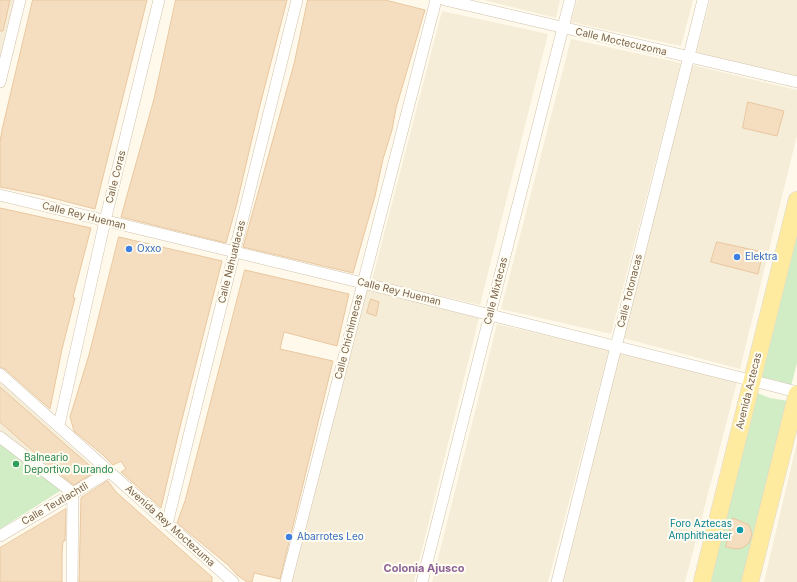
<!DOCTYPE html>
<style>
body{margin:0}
canvas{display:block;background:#fef9ea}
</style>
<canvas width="797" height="582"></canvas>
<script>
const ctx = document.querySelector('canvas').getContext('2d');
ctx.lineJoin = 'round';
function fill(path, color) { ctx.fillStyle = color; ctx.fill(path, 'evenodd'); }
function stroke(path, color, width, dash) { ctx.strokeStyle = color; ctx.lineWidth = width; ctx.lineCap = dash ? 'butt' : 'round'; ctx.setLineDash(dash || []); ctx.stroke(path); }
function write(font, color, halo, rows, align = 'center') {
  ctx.font = font + ' Inter,sans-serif'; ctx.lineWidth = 4; ctx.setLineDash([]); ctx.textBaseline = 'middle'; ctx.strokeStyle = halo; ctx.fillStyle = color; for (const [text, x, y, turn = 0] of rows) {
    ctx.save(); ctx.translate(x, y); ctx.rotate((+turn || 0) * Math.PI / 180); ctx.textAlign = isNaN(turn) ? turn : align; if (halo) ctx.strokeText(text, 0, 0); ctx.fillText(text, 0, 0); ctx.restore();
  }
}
const residential = new Path2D(`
 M 0,0 L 15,0 L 0,58 Z
 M 484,0 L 560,0 L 556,18 Z
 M 577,0 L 693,0 L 681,46 L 571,22 Z
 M 710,0 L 797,0 L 797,78 L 696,54 Z
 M 442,11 L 548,34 L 480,305 L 372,280 Z
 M 571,39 L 681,63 L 611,334 L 501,309 Z
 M 692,65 L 797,90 L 797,135 L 740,369 L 623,338 Z
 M 360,288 L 479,318 L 414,582 L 290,582 Z
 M 497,324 L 609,350 L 548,582 L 432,582 Z
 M 619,353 L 737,382 L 685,582 L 563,582 Z
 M 0,382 L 100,473 L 71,489 L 0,435 Z
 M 797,442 L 797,582 L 764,582 Z`);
const green = new Path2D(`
 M 797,230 L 797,363 L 791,386 L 776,380 L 757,377 Z
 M 755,392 L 770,398 L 788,401 L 742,582 L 711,582 Z
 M 0,439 L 63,489 L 0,529 Z`);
const building = new Path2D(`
 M 0,0 L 10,0 L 3,31 L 0,31 Z
 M 33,0 L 147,0 L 95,209 L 41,195 L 0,187 L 0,142 L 2,130 Z
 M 176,0 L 287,0 L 259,109 L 237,203 L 226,243 L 121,217 L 154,99 Z
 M 308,0 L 385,0 L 425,10 L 396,108 L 392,130 L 383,159 L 375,196 L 353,273 L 243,247 L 294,64 Z
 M 748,102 L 784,111 L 777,136 L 743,128 Z
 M 0,208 L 91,228 L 73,297 L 75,298 L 62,349 L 50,409 L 5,369 L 0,367 Z
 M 119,237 L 222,261 L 179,431 L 161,508 L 121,472 L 126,469 L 121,461 L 113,465 L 103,455 L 74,431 L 70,417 L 89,355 Z
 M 717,242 L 763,252 L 758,274 L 711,262 Z
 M 245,270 L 349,294 L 337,346 L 284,332 L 280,349 L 333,361 L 280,579 L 254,573 L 252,582 L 247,582 L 237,575 L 228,565 L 177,523 L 185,501 Z
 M 371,299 L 379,302 L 376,316 L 367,313 Z
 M 0,387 L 68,447 L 96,471 L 74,485 L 51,467 L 0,422 Z
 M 108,481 L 116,492 L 212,577 L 212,582 L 79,582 L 81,498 Z
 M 66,509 L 65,541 L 63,541 L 62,553 L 62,582 L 0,582 L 0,548 Z
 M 733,518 L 749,525 L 752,534 L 749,543 L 742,548 L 736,549 L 726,547 Z`);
const street = new Path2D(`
 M 445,0 L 797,82
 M 0,82 L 20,0
 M 0,195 L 363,283 L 797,392
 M 0,374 L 233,582
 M 59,425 L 105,221 L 159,0
 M 0,437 L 73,493 L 72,582
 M 167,524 L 297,0
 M 0,536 L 109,472
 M 286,582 L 436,0
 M 422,582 L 570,0
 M 557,582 L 703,0`);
const primary = new Path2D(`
 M 702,582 L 797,200
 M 750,582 L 797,394`);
const markers = [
 [129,249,4,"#3f7fe0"],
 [737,257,4,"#3f7fe0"],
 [16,464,4,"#2e9e5b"],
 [740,530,4,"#0f9aa8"],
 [289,537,4,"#3f7fe0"]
];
const streetNames = [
 ["Calle Moctecuzoma",621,42,13],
 ["Calle Coras",116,177,-76],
 ["Calle Rey Hueman",84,216,14],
 ["Calle Nahuatlacas",232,262,-76],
 ["Calle Mixtecas",496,291,-76],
 ["Calle Totonacas",630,291,-76],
 ["Calle Rey Hueman",399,292,14],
 ["Calle Chichimecas",349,337,-76],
 ["Avenida Aztecas",749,391,-76],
 ["Calle Teutlachtli",55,504,-30],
 ["Avenida Rey Moctezuma",170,526,42]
];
const shopNames = [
 ["Oxxo",137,249],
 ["Elektra",745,257],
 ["Abarrotes Leo",297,537]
];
const leisureNames = [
 ["Balneario",24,458],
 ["Deportivo Durando",24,470]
];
const cultureNames = [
 ["Foro Aztecas",732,524],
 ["Amphitheater",732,536]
];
const neighbourhoodNames = [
 ["Colonia Ajusco",424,569]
];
fill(residential, '#f6edd8');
fill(green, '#d0edc6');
fill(building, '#f5ddc0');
stroke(building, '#e9c79f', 1);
stroke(street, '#d2c3ae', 12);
stroke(primary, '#ddd7d0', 18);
stroke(street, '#fff', 11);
stroke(primary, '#ffeba0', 17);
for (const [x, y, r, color] of markers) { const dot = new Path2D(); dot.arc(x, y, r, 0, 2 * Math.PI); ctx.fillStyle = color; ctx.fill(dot); stroke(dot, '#fffcf2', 1.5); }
write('10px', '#7b644b', '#fffcf2', streetNames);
write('10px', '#366cbe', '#fffcf2', shopNames, 'left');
write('10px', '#27864d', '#fffcf2', leisureNames, 'left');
write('10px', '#0d838f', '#fffcf2', cultureNames, 'right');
write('bold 11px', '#8d6397', '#fffcf2', neighbourhoodNames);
</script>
